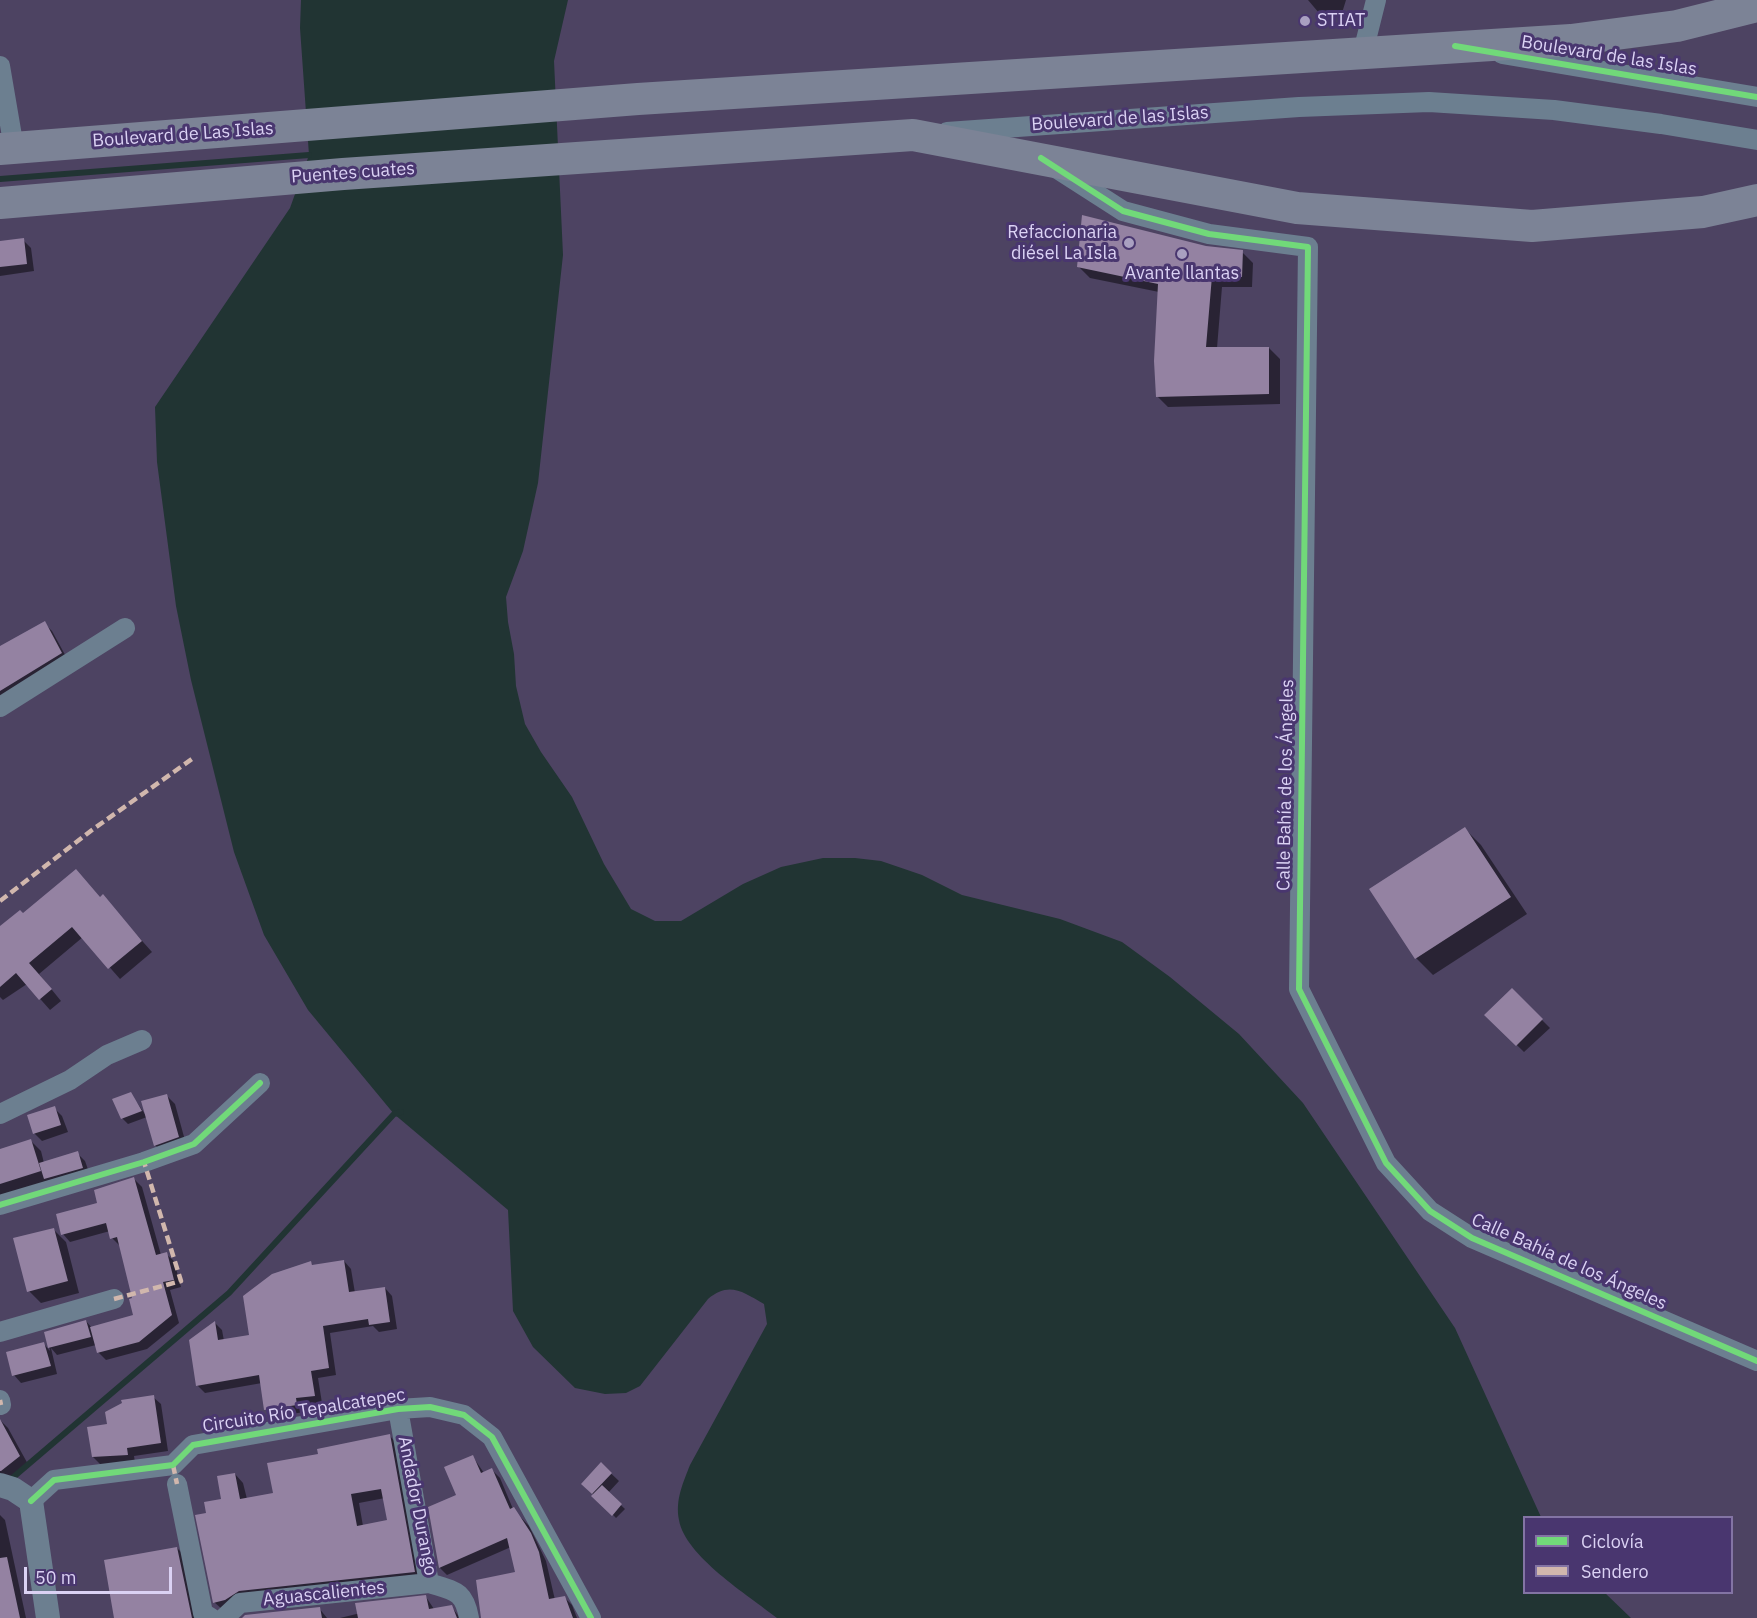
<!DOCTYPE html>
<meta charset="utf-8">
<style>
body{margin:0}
#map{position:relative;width:1757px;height:1618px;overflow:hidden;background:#4d4362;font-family:"IBM Plex Sans",sans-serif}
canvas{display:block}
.legend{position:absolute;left:1523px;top:1516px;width:210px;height:78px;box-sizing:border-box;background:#49366f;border:2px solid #8374a4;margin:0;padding:8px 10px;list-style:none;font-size:18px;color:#dbd2f4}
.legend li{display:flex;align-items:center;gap:12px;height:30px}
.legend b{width:30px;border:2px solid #8374a4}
.scale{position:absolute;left:24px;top:1567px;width:148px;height:27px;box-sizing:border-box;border:3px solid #dbd2f4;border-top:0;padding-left:8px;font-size:18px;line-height:21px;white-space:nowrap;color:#dbd2f4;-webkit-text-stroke:4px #49366f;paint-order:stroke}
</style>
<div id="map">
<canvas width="1757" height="1618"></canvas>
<ul class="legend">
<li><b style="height:8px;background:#71d979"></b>Ciclovía</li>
<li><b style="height:8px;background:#d1b7ad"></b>Sendero</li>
</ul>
<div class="scale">50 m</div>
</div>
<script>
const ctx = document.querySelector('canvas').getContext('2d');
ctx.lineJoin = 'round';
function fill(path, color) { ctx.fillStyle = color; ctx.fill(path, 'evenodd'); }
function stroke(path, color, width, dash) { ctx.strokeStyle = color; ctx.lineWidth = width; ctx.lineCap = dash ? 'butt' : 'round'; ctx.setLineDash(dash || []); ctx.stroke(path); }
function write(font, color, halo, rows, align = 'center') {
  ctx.font = font + ' "IBM Plex Sans",sans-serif'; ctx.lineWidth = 6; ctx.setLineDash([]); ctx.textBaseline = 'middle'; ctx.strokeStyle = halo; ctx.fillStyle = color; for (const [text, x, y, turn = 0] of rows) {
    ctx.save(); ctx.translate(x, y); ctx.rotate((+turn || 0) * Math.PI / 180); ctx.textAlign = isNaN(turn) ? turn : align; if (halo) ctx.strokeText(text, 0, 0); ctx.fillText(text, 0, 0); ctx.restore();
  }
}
const water = new Path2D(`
 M 301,0 L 568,0 L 554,61 L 563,255 L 538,483 L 523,551 L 506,597 L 508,622 L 514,654 L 516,686 L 525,724 L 541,752 L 572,797 L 604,864 L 631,909 L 655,921 L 681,921 L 743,884 L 781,867 L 823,858 L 855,858 L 881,861 L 922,875 L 962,895 L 1060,919 L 1122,942 L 1170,977 L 1239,1034 L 1303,1103 L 1455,1328 L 1541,1517 L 1524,1518 L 1524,1592 L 1605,1593 L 1631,1618 L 777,1618 C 748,1595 685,1556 679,1520 C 675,1500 683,1483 690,1465 L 767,1324 L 764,1304 C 743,1292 729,1281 708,1299 L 640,1386 L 626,1393 L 605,1394 L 575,1388 L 533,1347 L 513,1311 L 508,1210 L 394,1114 L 308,1010 L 264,935 L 234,852 L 191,680 L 176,606 L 157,462 L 155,407 L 290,208 L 309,155 L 300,28 Z`);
const shadow = new Path2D(`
 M 1308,0 L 1346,0 L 1342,13 L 1319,13 Z
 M 23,240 L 31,248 L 34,271 L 0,276 L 0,243 Z
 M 1206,247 L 1242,252 L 1253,263 L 1252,287 L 1222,287 L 1217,348 L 1269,348 L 1280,359 L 1280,404 L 1168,407 L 1157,396 L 1159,292 L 1090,278 L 1079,267 Z
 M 44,623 L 52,631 L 69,662 L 0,708 L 0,647 Z
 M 1465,829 L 1481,845 L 1527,914 L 1433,975 L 1416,958 L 1371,890 Z
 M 103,897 L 152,952 L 120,979 L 83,937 L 39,974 L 61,1001 L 50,1010 L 27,984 L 3,1000 L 0,997 L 0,928 L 23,915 Z
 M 1512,990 L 1550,1028 L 1524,1052 L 1486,1015 Z
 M 130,1093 L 145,1114 L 167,1096 L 175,1104 L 186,1144 L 163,1153 L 155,1145 L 147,1117 L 128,1124 L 122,1118 Z
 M 54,1108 L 62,1116 L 68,1132 L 42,1141 L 34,1133 Z
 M 31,1141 L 41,1151 L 44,1163 L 77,1153 L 85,1161 L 90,1175 L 0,1209 L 0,1151 Z
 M 134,1179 L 142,1187 L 161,1255 L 166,1254 L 174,1261 L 181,1287 L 170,1290 L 179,1323 L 147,1349 L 106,1360 L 98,1352 L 96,1345 L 57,1355 L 51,1348 L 57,1374 L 21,1383 L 14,1375 L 44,1344 L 50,1351 L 46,1333 L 86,1321 L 92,1328 L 135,1316 L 134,1299 L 120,1246 L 112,1238 L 110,1231 L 70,1242 L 63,1234 Z
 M 54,1230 L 66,1242 L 79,1293 L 41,1303 L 29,1291 Z
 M 344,1261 L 351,1269 L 355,1293 L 385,1288 L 392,1296 L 397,1329 L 379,1332 L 373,1326 L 330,1333 L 336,1375 L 318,1378 L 322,1403 L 303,1406 L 304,1412 L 273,1417 L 266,1409 L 262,1383 L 205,1393 L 197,1385 L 215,1323 L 222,1330 L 224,1341 L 250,1337 L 311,1263 L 313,1266 Z
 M 153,1397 L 161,1404 L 168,1451 L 134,1456 L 135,1462 L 101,1465 L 93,1457 L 109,1425 Z
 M 0,1420 L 8,1428 L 29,1466 L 12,1481 L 0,1479 Z
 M 390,1436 L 398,1445 L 423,1581 L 223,1610 L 214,1602 L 208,1514 L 223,1500 L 235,1474 L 243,1483 L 247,1499 L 274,1494 L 320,1455 ZM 385,1498 L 389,1521 L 363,1526 L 359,1503 Z
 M 473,1457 L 484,1473 L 492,1470 L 500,1478 L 513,1509 L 529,1526 L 546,1561 L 555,1600 L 565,1598 L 572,1605 L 577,1618 L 482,1618 L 516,1573 L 511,1547 L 447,1575 L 440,1568 L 458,1496 Z
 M 601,1464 L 619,1481 L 608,1493 L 625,1509 L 616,1518 L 583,1484 Z
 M 0,1515 L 5,1520 L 26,1618 L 0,1618 Z
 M 177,1548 L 185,1556 L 199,1618 L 115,1618 Z
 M 426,1597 L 434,1609 L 451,1606 L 460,1618 L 340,1618 Z
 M 319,1608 L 327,1618 L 244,1618 Z`);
const stream = new Path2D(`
 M 0,179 L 309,155
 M 10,1480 L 229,1293 L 394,1114 L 401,1112`);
const building = new Path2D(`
 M 1082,215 L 1206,246 L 1243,250 L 1242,277 L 1212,276 L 1206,347 L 1269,347 L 1269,394 L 1156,397 L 1154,361 L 1158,284 L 1077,267 Z
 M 24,238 L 27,264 L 0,267 L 0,241 Z
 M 45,621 L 62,653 L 0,691 L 0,646 Z
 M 1465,827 L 1511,897 L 1415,959 L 1369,889 Z
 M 76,869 L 100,897 L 103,894 L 142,941 L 108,969 L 72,927 L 29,963 L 52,989 L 39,1000 L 16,973 L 0,987 L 0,926 L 20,910 L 23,913 Z
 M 1512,988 L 1543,1019 L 1516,1046 L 1484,1015 Z
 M 131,1092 L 142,1111 L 121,1119 L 112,1099 Z
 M 167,1094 L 179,1137 L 154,1146 L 141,1101 Z
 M 55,1106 L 61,1125 L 33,1134 L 27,1115 Z
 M 31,1139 L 41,1171 L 0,1184 L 0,1149 Z
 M 78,1151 L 83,1168 L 44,1179 L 39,1163 Z
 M 134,1177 L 156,1255 L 167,1252 L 174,1280 L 163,1282 L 172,1315 L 139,1342 L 97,1353 L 90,1327 L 133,1315 L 129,1299 L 132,1298 L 117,1237 L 110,1239 L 106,1223 L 61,1235 L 56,1214 L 97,1203 L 94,1190 Z
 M 54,1228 L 68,1281 L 27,1292 L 13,1238 Z
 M 344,1260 L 349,1292 L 385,1287 L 390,1322 L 369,1325 L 368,1319 L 323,1326 L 329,1368 L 311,1371 L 315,1396 L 296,1398 L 297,1405 L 264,1410 L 259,1375 L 196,1386 L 189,1340 L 215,1321 L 218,1340 L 249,1335 L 243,1296 L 272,1274 L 311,1261 L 312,1265 Z
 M 86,1320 L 91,1337 L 48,1348 L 44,1332 Z
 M 44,1342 L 51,1366 L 12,1376 L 6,1352 Z
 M 154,1395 L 161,1443 L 127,1448 L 128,1455 L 92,1457 L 87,1427 L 107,1424 L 105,1412 L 122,1403 L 121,1400 Z
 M 0,1419 L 20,1456 L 1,1471 L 0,1471 Z
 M 390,1434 L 415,1572 L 239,1591 L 225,1600 L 213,1603 L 195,1515 L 206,1513 L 204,1502 L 221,1499 L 217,1476 L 235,1473 L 240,1499 L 273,1493 L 267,1463 L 318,1454 L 317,1449 ZM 381,1489 L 387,1520 L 357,1526 L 351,1494 Z
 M 473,1455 L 481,1473 L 492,1468 L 510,1509 L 514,1507 L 531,1533 L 539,1552 L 549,1599 L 565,1596 L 573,1618 L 481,1618 L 476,1580 L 515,1572 L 507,1538 L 439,1568 L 428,1507 L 456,1495 L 444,1467 Z
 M 601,1462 L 612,1473 L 592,1494 L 581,1484 Z
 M 602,1485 L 622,1504 L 612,1516 L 591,1496 Z
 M 177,1547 L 192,1618 L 114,1618 L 104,1560 Z
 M 7,1557 L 20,1618 L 0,1618 L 0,1558 Z
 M 426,1595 L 429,1609 L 452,1605 L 457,1618 L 358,1618 L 355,1603 Z
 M 320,1607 L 322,1618 L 242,1618 L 245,1615 Z`);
const minor = new Path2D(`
 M 1363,52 L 1376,0
 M 1502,54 L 1757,97
 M 0,66 L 14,148
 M 947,132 L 1299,107 L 1429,102 L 1554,110 L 1661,124 L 1757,140
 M 1056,168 L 1123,211 L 1209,234 L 1308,247 L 1299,989 L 1386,1163 L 1430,1211 L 1472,1238 L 1757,1361
 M 0,707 L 125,628
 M 0,1114 L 70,1080 L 107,1055 L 142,1040
 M 0,1205 L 144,1162 L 194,1144 L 260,1083
 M 0,1332 L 114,1299
 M 0,1400 L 1,1405
 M 398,1409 L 429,1583 C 454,1591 464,1590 469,1618
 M 177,1484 L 203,1613 L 211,1618
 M 31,1501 L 54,1480 L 173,1465 L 193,1445 L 398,1409 L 430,1407 L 464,1415 L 492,1437 L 591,1618
 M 224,1618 L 240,1603 L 429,1583`);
const tertiary = new Path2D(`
 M 0,1485 L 13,1489 L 31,1501 L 48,1618`);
const trunk = new Path2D(`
 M 0,149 L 638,99 L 1571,40 L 1677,26 L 1757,6
 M 0,203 L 343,174 L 913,135 L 1297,208 L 1532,226 L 1703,212 L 1757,200`);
const quiet = new Path2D(`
 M 0,901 L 92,830 L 192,759
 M 114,1299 L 181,1281 L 144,1162
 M 0,1400 L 1,1405
 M 173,1465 L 177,1484`);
const cycleway = new Path2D(`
 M 1455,46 L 1757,97
 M 1041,158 L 1123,211 L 1209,234 L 1308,247 L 1299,989 L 1386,1163 L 1430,1211 L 1472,1238 L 1757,1361
 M 0,1205 L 144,1162 L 194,1144 L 260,1083
 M 31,1501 L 54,1480 L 173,1465 L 193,1445 L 398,1409 L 430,1407 L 464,1415 L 492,1437 L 591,1618`);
const markers = [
 [1305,21,6,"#a9a0c1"],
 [1129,243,6,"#a9a0c1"],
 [1182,254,6,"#a9a0c1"]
];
const poiNames = [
 ["STIAT",1317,21],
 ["Refaccionaria",1117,233,"right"],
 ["diésel La Isla",1117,254,"right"],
 ["Avante llantas",1182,274,"center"]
];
const streetNames = [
 ["Boulevard de las Islas",1609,56,9],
 ["Boulevard de las Islas",1120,119,-4],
 ["Boulevard de Las Islas",183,135,-4],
 ["Puentes cuates",353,173,-4],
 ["Calle Bahía de los Ángeles",1286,785,-89],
 ["Calle Bahía de los Ángeles",1569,1262,24],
 ["Circuito Río Tepalcatepec",304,1411,-9],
 ["Andador Durango",417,1506,79],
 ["Aguascalientes",324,1594,-6]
];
fill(water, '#213433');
fill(shadow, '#0007');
stroke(stream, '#213433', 6);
fill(building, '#9482a2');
stroke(minor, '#6c7f90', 20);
stroke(tertiary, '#6c7f90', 24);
stroke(trunk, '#7c8396', 32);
stroke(quiet, '#d1b7ad', 4.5, [9, 4.5]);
stroke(cycleway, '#71d979', 6);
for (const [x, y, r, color] of markers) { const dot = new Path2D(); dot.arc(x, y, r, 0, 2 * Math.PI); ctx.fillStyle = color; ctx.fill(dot); stroke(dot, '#49366f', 2); }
write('18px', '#dbd2f4', '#49366f', poiNames, 'left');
write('18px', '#dbd2f4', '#49366f', streetNames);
</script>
